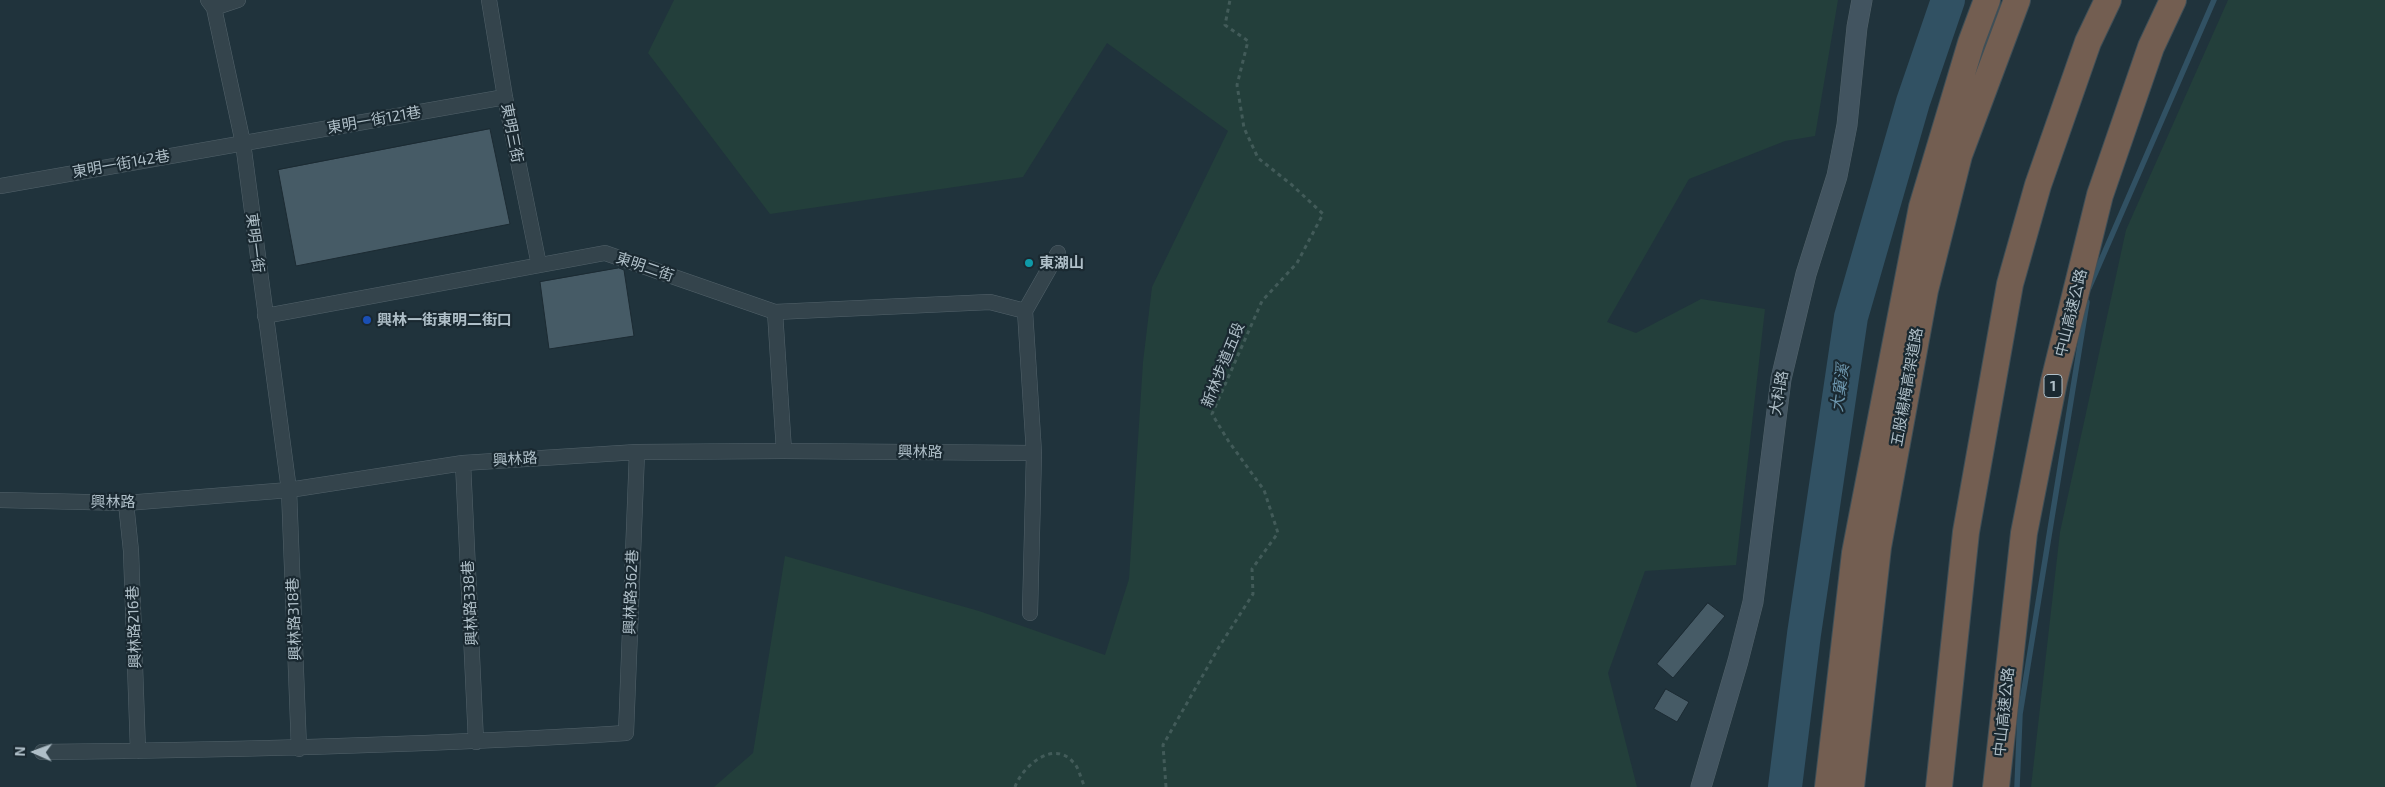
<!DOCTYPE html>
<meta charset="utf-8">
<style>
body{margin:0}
#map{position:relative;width:2385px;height:787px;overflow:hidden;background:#20333c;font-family:"Exo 2",sans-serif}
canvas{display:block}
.north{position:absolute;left:10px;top:727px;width:50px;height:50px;-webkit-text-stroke:4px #1a2931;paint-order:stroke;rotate:272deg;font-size:14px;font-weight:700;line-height:20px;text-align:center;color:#afbfc8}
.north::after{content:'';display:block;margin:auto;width:18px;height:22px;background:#afbfc8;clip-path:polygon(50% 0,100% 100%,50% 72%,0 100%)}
</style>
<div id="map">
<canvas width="2385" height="787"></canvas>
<div class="north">N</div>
</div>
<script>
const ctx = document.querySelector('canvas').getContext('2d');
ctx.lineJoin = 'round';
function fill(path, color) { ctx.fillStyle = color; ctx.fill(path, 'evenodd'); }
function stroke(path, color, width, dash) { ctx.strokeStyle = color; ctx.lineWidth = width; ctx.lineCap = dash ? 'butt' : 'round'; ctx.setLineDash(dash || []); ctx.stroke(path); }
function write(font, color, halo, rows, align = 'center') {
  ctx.font = font + ' "Exo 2","Noto Sans TC",sans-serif'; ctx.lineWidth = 4.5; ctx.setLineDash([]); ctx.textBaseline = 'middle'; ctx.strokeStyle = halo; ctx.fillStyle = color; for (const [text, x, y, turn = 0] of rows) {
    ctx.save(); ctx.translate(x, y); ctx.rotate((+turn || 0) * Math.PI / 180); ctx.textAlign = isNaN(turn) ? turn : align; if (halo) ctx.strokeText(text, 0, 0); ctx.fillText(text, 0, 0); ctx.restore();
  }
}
const green = new Path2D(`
 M 674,0 L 1838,0 L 1815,136 L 1785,141 L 1689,179 L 1607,322 L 1636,333 L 1701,299 L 1765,309 L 1736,565 L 1645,571 L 1608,673 L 1637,787 L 714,787 L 753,753 L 785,556 L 979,611 L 1105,655 L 1129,579 L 1143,362 L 1152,287 L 1228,131 L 1107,43 L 1023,177 L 770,214 L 648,53 Z
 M 2228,0 L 2385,0 L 2385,787 L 2031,787 L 2060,532 L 2126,230 Z`);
const stream = new Path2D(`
 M 2089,288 L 2214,0
 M 2017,787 L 2020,714 L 2087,302`);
const river = new Path2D(`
 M 1785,787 L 1804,634 L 1851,317 L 1913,102 L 1948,0`);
const building = new Path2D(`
 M 490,129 L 510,224 L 296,266 L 278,170 Z
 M 619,268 L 624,270 L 634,336 L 549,349 L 540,282 Z
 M 1708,603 L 1725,616 L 1673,678 L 1657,664 Z
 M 1666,689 L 1689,702 L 1677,722 L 1654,709 Z`);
const path = new Path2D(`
 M 1015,787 C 1022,767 1053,739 1073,762 C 1079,767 1081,780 1085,787
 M 1166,787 L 1163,745 L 1219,647 L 1253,594 L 1252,569 L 1278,533 L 1264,490 L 1229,442 L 1212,414 L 1262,301 L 1297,263 L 1323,214 L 1292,185 L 1258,158 L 1244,128 L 1237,85 L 1248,41 L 1225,25 L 1230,0`);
const street = new Path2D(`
 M 208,0 L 214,8 L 243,143 L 289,490 L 299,749
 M 489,0 L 505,97 L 539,265
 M 214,8 L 238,0
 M 0,186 L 505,97
 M 775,312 L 784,451
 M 265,316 L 605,253 L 775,312 L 990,302 L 1025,311
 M 463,463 L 476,742
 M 0,500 L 126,503 L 289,490 L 463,463 L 637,452 L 784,451 L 1034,453
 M 126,503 L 131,551 L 138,751
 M 1030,613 L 1034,453 L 1025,311 L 1058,253
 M 42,752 C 237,750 431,745 626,733 L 637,452`);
const secondary = new Path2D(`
 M 1701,787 L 1738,661 L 1753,602 L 1781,379 L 1806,274 L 1837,176 L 1847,125 L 1857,27 L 1862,0`);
const highway = new Path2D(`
 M 1828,787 L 1855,553 L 1922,207 L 1971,43 L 1987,0
 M 1851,787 L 1878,547 L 1925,290 L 1959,155 L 2017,0
 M 1939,787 L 1966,532 L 2010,284 L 2038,185 L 2088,42 L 2108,0
 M 1996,787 L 2024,533 L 2054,381 L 2100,195 L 2151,47 L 2173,0`);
const markers = [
 [1029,263,5,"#0f9aa8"],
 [367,320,5,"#1a4fb4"]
];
const shields = [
 [2053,386,18]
];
const shieldNames = [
 ["1",2053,386]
];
const streetNames = [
 ["東明一街121巷",374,120,-10],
 ["東明三街",512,133,79],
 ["東明一街142巷",121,164,-10],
 ["東明一街",255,243,83],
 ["東明二街",645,267,19],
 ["中山高速公路",2071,313,-76],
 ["新林步道五段",1223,365,-68],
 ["五股楊梅高架道路",1907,387,-80],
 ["大科路",1779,393,-80],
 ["興林路",920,452,1],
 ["興林路",515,459,-4],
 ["興林路",113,502],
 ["興林路362巷",631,592,-88],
 ["興林路338巷",470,603,-93],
 ["興林路318巷",294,619,-92],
 ["興林路216巷",134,627,-92],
 ["中山高速公路",2004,712,-84]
];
const poiNames = [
 ["東湖山",1039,263],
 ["興林一街東明二街口",377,320]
];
const waterNames = [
 ["大窠溪",1840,388,-82]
];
fill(green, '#233f3b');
stroke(stream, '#315163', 5.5);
stroke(river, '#315163', 34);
fill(building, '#465b66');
stroke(building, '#1c2b33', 1);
stroke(street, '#52626a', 16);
stroke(secondary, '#52626a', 21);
stroke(highway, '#3f4f57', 28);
stroke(path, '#425b59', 3, [4, 4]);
stroke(street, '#34444c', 15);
stroke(secondary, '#425460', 20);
stroke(highway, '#735e51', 26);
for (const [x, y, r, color] of markers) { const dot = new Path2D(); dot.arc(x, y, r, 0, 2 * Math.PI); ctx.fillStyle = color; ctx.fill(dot); stroke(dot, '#1a2931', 2); }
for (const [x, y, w] of shields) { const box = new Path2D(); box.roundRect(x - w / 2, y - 11.5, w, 23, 4); ctx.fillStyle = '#1a2931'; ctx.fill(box); stroke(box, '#afbfc8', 1); }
write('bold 14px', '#afbfc8', null, shieldNames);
write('15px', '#afbfc8', '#1a2931', streetNames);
write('bold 15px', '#afbfc8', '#1a2931', poiNames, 'left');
write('italic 16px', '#6e97ae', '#1a2931', waterNames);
</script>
